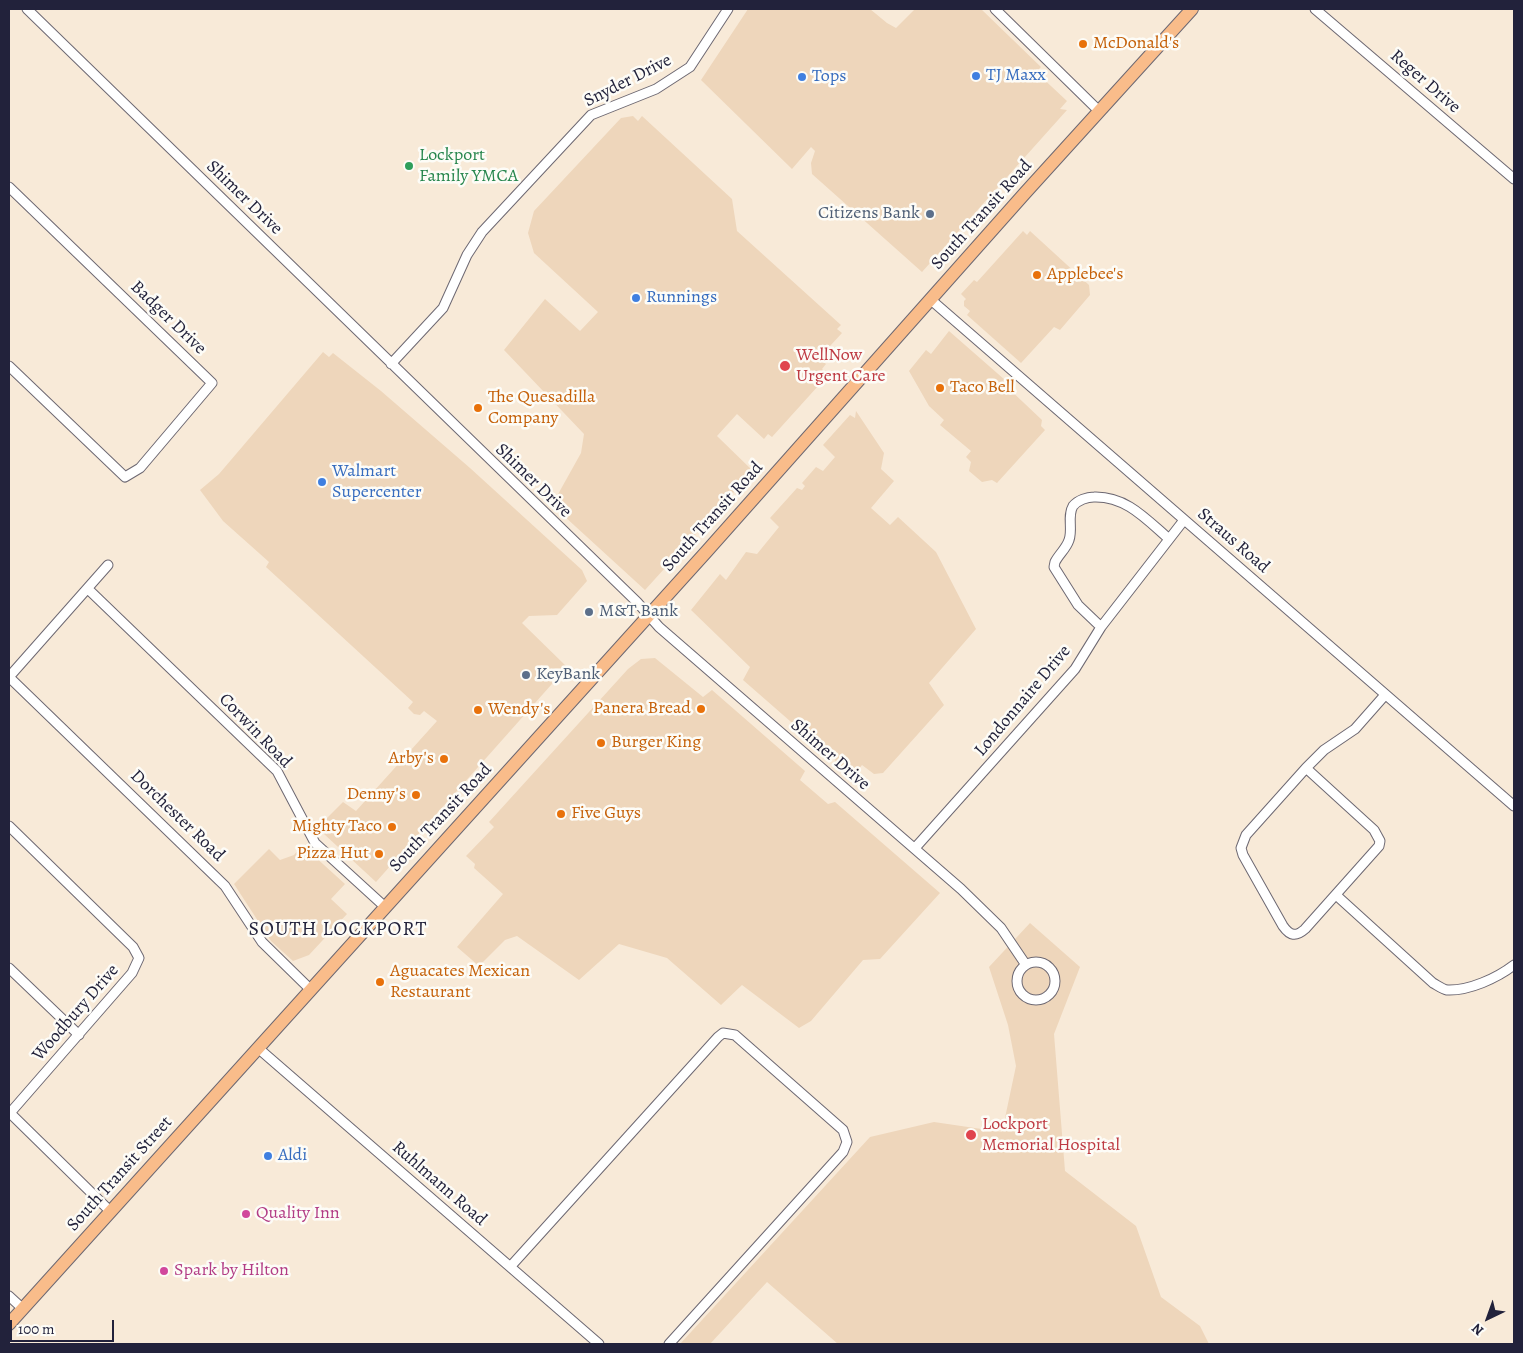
<!DOCTYPE html>
<style>
body{margin:0}
#map{position:relative;width:1523px;height:1353px;overflow:hidden;background:#f8ead8;font-family:Alegreya,serif}
canvas{display:block}
.frame{position:absolute;inset:0;border:10px solid #22223b;pointer-events:none}
.north{position:absolute;left:1463px;top:1293px;width:50px;height:50px;-webkit-text-stroke:4px #fdfcf7;paint-order:stroke;rotate:222deg;font-size:14px;font-weight:700;line-height:20px;text-align:center;color:#22223b}
.north::after{content:'';display:block;margin:auto;width:18px;height:22px;background:#22223b;clip-path:polygon(50% 0,100% 100%,50% 72%,0 100%)}
.scale{position:absolute;left:10px;top:1320px;width:104px;height:22px;box-sizing:border-box;border:2px solid #22223b;border-top:0;padding-left:6px;font-size:15px;line-height:18px;white-space:nowrap;color:#22223b;-webkit-text-stroke:4px #fdfcf7;paint-order:stroke}
</style>
<div id="map">
<canvas width="1523" height="1353"></canvas>
<div class="frame"></div>
<div class="north">N</div>
<div class="scale">100 m</div>
</div>
<script>
const ctx = document.querySelector('canvas').getContext('2d');
ctx.lineJoin = 'round';
function fill(path, color) { ctx.fillStyle = color; ctx.fill(path, 'evenodd'); }
function stroke(path, color, width, dash) { ctx.strokeStyle = color; ctx.lineWidth = width; ctx.lineCap = dash ? 'butt' : 'round'; ctx.setLineDash(dash || []); ctx.stroke(path); }
function write(font, color, halo, rows, align = 'center') {
  ctx.font = font + ' Alegreya,serif'; ctx.lineWidth = 5; ctx.setLineDash([]); ctx.textBaseline = 'middle'; ctx.strokeStyle = halo; ctx.fillStyle = color; for (const [text, x, y, turn = 0] of rows) {
    ctx.save(); ctx.translate(x, y); ctx.rotate((+turn || 0) * Math.PI / 180); ctx.textAlign = isNaN(turn) ? turn : align; if (halo) ctx.strokeText(text, 0, 0); ctx.fillText(text, 0, 0); ctx.restore();
  }
}
const built = new Path2D(`
 M 748,9 L 870,9 L 887,23 L 896,28 L 915,9 L 981,9 L 1041,67 L 1036,72 L 1067,101 L 1060,109 L 1067,110 L 922,272 L 812,174 L 811,163 L 815,151 L 811,147 L 792,169 L 701,80 Z
 M 633,116 L 638,121 L 642,116 L 732,199 L 737,231 L 841,325 L 837,329 L 842,333 L 819,358 L 826,364 L 822,369 L 828,375 L 772,437 L 768,434 L 764,439 L 737,414 L 717,436 L 753,471 L 645,590 L 552,505 L 581,453 L 584,434 L 504,350 L 545,299 L 580,331 L 598,312 L 534,253 L 528,233 L 534,211 L 621,118 Z
 M 1023,231 L 1027,235 L 1030,231 L 1089,285 L 1090,295 L 1060,330 L 1054,327 L 1021,363 L 967,315 L 970,311 L 964,306 L 964,301 L 966,299 L 961,294 L 974,280 L 977,282 Z
 M 949,331 L 1005,380 L 1005,385 L 1042,420 L 1041,426 L 1045,430 L 997,483 L 992,480 L 982,482 L 969,471 L 971,462 L 966,457 L 971,451 L 940,425 L 944,420 L 929,406 L 909,371 L 926,350 L 931,354 Z
 M 323,352 L 329,357 L 333,353 L 381,391 L 470,468 L 582,570 L 587,581 L 557,615 L 529,616 L 522,623 L 567,667 L 376,882 L 324,834 L 326,819 L 343,802 L 356,811 L 437,721 L 424,711 L 420,715 L 414,714 L 408,708 L 413,702 L 266,567 L 269,562 L 223,521 L 200,490 L 219,474 Z
 M 856,411 L 884,453 L 881,469 L 894,481 L 871,508 L 890,525 L 898,517 L 936,552 L 976,629 L 929,683 L 944,705 L 883,773 L 874,774 L 862,765 L 853,776 L 743,680 L 750,667 L 691,610 L 720,574 L 726,580 L 746,552 L 757,554 L 779,527 L 770,518 L 797,488 L 802,490 L 805,486 L 802,483 L 816,467 L 823,471 L 835,457 L 823,445 L 850,415 L 855,418 Z
 M 655,658 L 703,697 L 712,690 L 805,771 L 800,780 L 828,804 L 835,802 L 940,893 L 880,959 L 863,960 L 811,1021 L 799,1028 L 742,985 L 721,1005 L 667,958 L 619,944 L 579,980 L 517,936 L 505,940 L 479,966 L 457,947 L 503,894 L 474,868 L 475,864 L 466,856 L 494,827 L 489,822 L 628,669 L 641,659 Z
 M 302,845 L 345,884 L 331,899 L 347,914 L 309,955 L 293,961 L 271,941 L 234,884 L 269,849 L 280,860 L 294,855 Z
 M 1030,923 L 1080,967 L 1054,1034 L 1065,1171 L 1136,1226 L 1161,1297 L 1200,1326 L 1209,1344 L 838,1344 L 767,1282 L 710,1344 L 680,1344 L 870,1137 L 934,1122 L 1002,1132 L 1016,1066 L 1008,1025 L 989,967 Z`);
const minor = new Path2D(`
 M 27,9 L 637,602 L 659,627 L 961,889 L 1001,928 L 1026,965
 M 995,9 L 1099,111
 M 1315,9 L 1514,179
 M 9,187 L 212,383 L 140,468 L 125,477 L 9,366
 M 930,299 L 1514,806
 M 391,364 L 443,308 L 467,255 L 482,232 L 591,115 L 656,89 L 690,67 L 728,9
 M 88,589 L 277,771 L 315,843 L 384,906
 M 1101,627 L 1078,605 L 1054,567 L 1055,562 C 1059,554 1066,549 1069,540 C 1073,529 1067,516 1073,506 C 1078,500 1087,497 1094,497 C 1126,496 1146,519 1169,539
 M 9,677 L 225,886 L 262,942 L 310,989
 M 9,677 L 108,565
 M 1306,768 L 1374,830 L 1380,841 L 1379,846 L 1305,929 C 1296,937 1290,936 1283,926 L 1243,855 L 1241,848 L 1246,835 L 1306,768 L 1324,750 L 1355,729 L 1385,695
 M 9,826 L 133,947 L 139,958 L 132,973 L 10,1113
 M 915,848 L 1075,669 L 1101,627 L 1184,520
 M 1336,895 L 1433,983 C 1437,985 1442,989 1447,990 C 1469,991 1497,978 1514,965
 M1017 981a19 19 0 1 1 38 0a19 19 0 1 1-38 0Z
 M 9,968 L 79,1035
 M 258,1048 L 599,1344
 M 9,1112 L 110,1211
 M 510,1267 L 718,1037 L 723,1033 L 735,1035 L 843,1130 L 847,1142 L 843,1152 L 669,1344
 M 9,1296 L 22,1308`);
const highway = new Path2D(`
 M 9,1324 L 707,551 L 1025,193 L 1192,9`);
const markers = [
 [1083,44,5,"#e8710a"],
 [976,76,5,"#3f7fe0"],
 [802,77,5,"#3f7fe0"],
 [409,166,5,"#2e9e5b"],
 [930,214,5,"#5c6f8a"],
 [1037,275,5,"#e8710a"],
 [636,298,5,"#3f7fe0"],
 [785,366,6,"#e0444e"],
 [940,388,5,"#e8710a"],
 [478,408,5,"#e8710a"],
 [322,482,5,"#3f7fe0"],
 [589,612,5,"#5c6f8a"],
 [526,675,5,"#5c6f8a"],
 [701,709,5,"#e8710a"],
 [478,710,5,"#e8710a"],
 [601,743,5,"#e8710a"],
 [444,759,5,"#e8710a"],
 [416,795,5,"#e8710a"],
 [561,814,5,"#e8710a"],
 [392,827,5,"#e8710a"],
 [379,854,5,"#e8710a"],
 [380,982,5,"#e8710a"],
 [971,1135,6,"#e0444e"],
 [268,1156,5,"#3f7fe0"],
 [246,1214,5,"#d1479c"],
 [164,1271,5,"#d1479c"]
];
const foodNames = [
 ["McDonald's",1093,44],
 ["Applebee's",1047,275],
 ["Taco Bell",950,388],
 ["The Quesadilla",488,398],
 ["Company",488,419],
 ["Panera Bread",691,709,"right"],
 ["Wendy's",488,710],
 ["Burger King",611,743],
 ["Arby's",434,759,"right"],
 ["Denny's",406,795,"right"],
 ["Five Guys",571,814],
 ["Mighty Taco",382,827,"right"],
 ["Pizza Hut",369,854,"right"],
 ["Aguacates Mexican",390,972],
 ["Restaurant",390,993]
];
const shopNames = [
 ["TJ Maxx",986,76],
 ["Tops",812,77],
 ["Runnings",646,298],
 ["Walmart",332,472],
 ["Supercenter",332,493],
 ["Aldi",278,1156]
];
const streetNames = [
 ["Snyder Drive",628,81,-27],
 ["Reger Drive",1425,82,41],
 ["Shimer Drive",244,198,44],
 ["South Transit Road",982,215,-48],
 ["Badger Drive",168,318,44],
 ["Shimer Drive",533,481,44],
 ["South Transit Road",713,517,-48],
 ["Straus Road",1233,541,41],
 ["Londonnaire Drive",1023,701,-50],
 ["Corwin Road",255,731,46],
 ["Shimer Drive",830,755,41],
 ["Dorchester Road",177,816,44],
 ["South Transit Road",441,818,-47],
 ["Woodbury Drive",76,1013,-49],
 ["South Transit Street",120,1174,-48],
 ["Ruhlmann Road",439,1184,41]
];
const leisureNames = [
 ["Lockport",419,156],
 ["Family YMCA",419,177]
];
const serviceNames = [
 ["Citizens Bank",920,214,"right"],
 ["M&T Bank",599,612],
 ["KeyBank",536,675]
];
const healthNames = [
 ["WellNow",796,356],
 ["Urgent Care",796,377],
 ["Lockport",982,1125],
 ["Memorial Hospital",982,1146]
];
const hotelNames = [
 ["Quality Inn",256,1214],
 ["Spark by Hilton",174,1271]
];
const quarterNames = [
 ["SOUTH LOCKPORT",338,930]
];
fill(built, '#eed6bb');
stroke(minor, '#6d6872', 11);
stroke(highway, '#6d6872', 14);
stroke(minor, '#fff', 9);
stroke(highway, '#f9bc8a', 12);
for (const [x, y, r, color] of markers) { const dot = new Path2D(); dot.arc(x, y, r, 0, 2 * Math.PI); ctx.fillStyle = color; ctx.fill(dot); stroke(dot, '#fdfcf7', 2); }
write('18px', '#c56008', '#fdfcf7', foodNames, 'left');
write('18px', '#366cbe', '#fdfcf7', shopNames, 'left');
write('18px', '#22223b', '#fdfcf7', streetNames);
write('18px', '#27864d', '#fdfcf7', leisureNames, 'left');
write('18px', '#4e5e75', '#fdfcf7', serviceNames, 'left');
write('18px', '#be3a42', '#fdfcf7', healthNames, 'left');
write('18px', '#b23c85', '#fdfcf7', hotelNames, 'left');
ctx.letterSpacing = '1px';
write('20px', '#22223b', '#fdfcf7', quarterNames);
ctx.letterSpacing = '0px';
</script>
